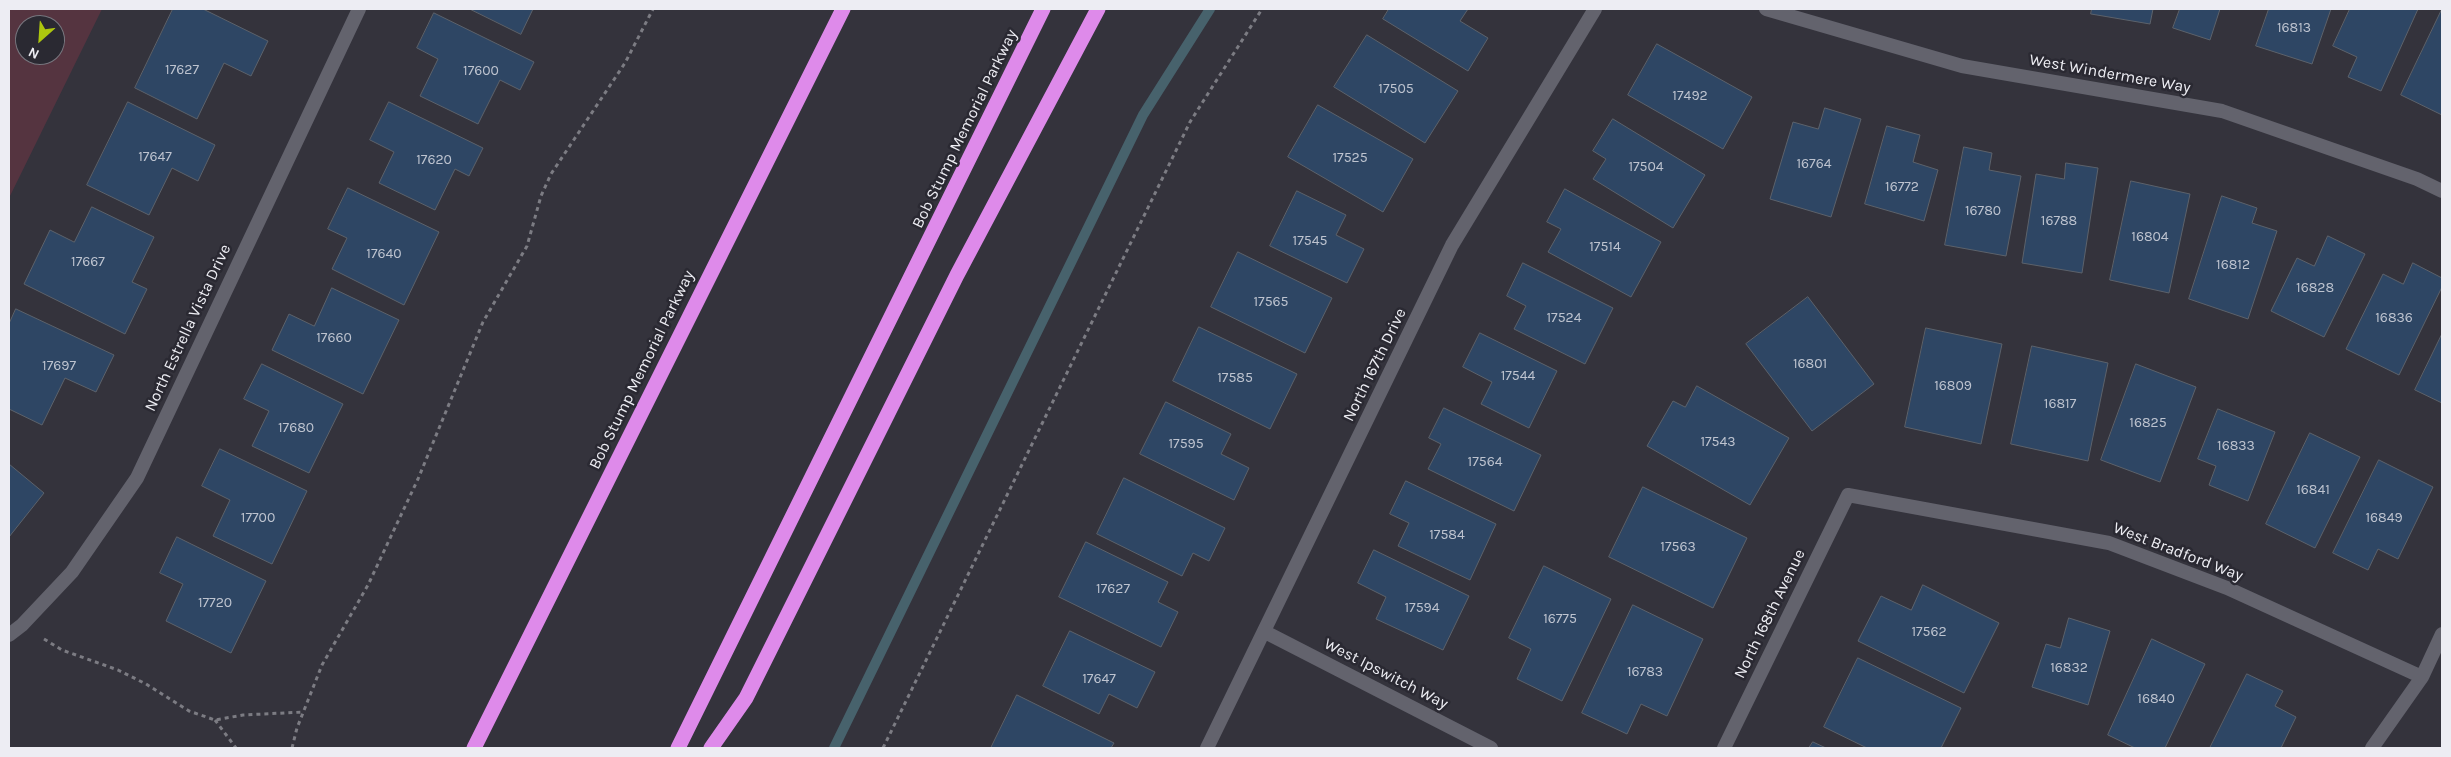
<!DOCTYPE html>
<style>
body{margin:0}
#map{position:relative;width:2451px;height:757px;overflow:hidden;background:#34333c;font-family:Karla,sans-serif}
canvas{display:block}
.frame{position:absolute;inset:0;border:10px solid #ededf3;pointer-events:none}
.north{position:absolute;left:15px;top:15px;width:50px;height:50px;box-sizing:border-box;background:#2a2932;border:1px solid #78777f;border-radius:50%;rotate:206deg;font-size:14px;font-weight:700;line-height:20px;text-align:center;color:#ededf3}
.north::after{content:'';display:block;margin:auto;width:18px;height:22px;background:#adc60e;clip-path:polygon(50% 0,100% 100%,50% 72%,0 100%)}
</style>
<div id="map">
<canvas width="2451" height="757"></canvas>
<div class="frame"></div>
<div class="north">N</div>
</div>
<script>
const ctx = document.querySelector('canvas').getContext('2d');
ctx.lineJoin = 'round';
function fill(path, color) { ctx.fillStyle = color; ctx.fill(path, 'evenodd'); }
function stroke(path, color, width, dash) { ctx.strokeStyle = color; ctx.lineWidth = width; ctx.lineCap = dash ? 'butt' : 'round'; ctx.setLineDash(dash || []); ctx.stroke(path); }
function write(font, color, halo, rows, align = 'center') {
  ctx.font = font + ' Karla,sans-serif'; ctx.lineWidth = 5; ctx.setLineDash([]); ctx.textBaseline = 'middle'; ctx.strokeStyle = halo; ctx.fillStyle = color; for (const [text, x, y, turn = 0] of rows) {
    ctx.save(); ctx.translate(x, y); ctx.rotate((+turn || 0) * Math.PI / 180); ctx.textAlign = isNaN(turn) ? turn : align; if (halo) ctx.strokeText(text, 0, 0); ctx.fillText(text, 0, 0); ctx.restore();
  }
}
const green = new Path2D(`
 M 9,9 L 102,9 L 9,198 ZM 25,25 L 55,25 L 55,55 L 25,55 Z`);
const stream = new Path2D(`
 M 834,748 L 1143,115 L 1210,9`);
const building = new Path2D(`
 M 173,9 L 203,9 L 268,41 L 251,76 L 224,63 L 197,119 L 135,88 Z
 M 470,9 L 533,9 L 521,34 Z
 M 1389,9 L 1468,9 L 1460,21 L 1488,38 L 1468,71 L 1383,19 Z
 M 2092,9 L 2153,9 L 2150,24 L 2091,14 Z
 M 2180,9 L 2220,9 L 2210,40 L 2173,28 Z
 M 2269,9 L 2331,9 L 2312,64 L 2256,46 Z
 M 2350,9 L 2418,9 L 2381,91 L 2348,77 L 2357,57 L 2333,46 Z
 M 2442,9 L 2442,115 L 2401,95 Z
 M 434,13 L 534,62 L 520,90 L 500,80 L 478,124 L 420,96 L 438,59 L 417,48 Z
 M 1367,35 L 1458,91 L 1425,143 L 1334,87 Z
 M 1657,44 L 1752,97 L 1723,149 L 1628,95 Z
 M 128,102 L 215,145 L 198,181 L 172,168 L 149,215 L 87,185 Z
 M 389,102 L 483,148 L 469,176 L 455,169 L 435,210 L 379,183 L 394,152 L 370,140 Z
 M 1318,105 L 1413,159 L 1383,212 L 1288,157 Z
 M 1825,108 L 1861,119 L 1831,217 L 1770,199 L 1793,122 L 1818,129 Z
 M 1613,119 L 1705,175 L 1673,228 L 1593,179 L 1606,159 L 1593,151 Z
 M 1887,126 L 1920,135 L 1913,162 L 1938,170 L 1924,221 L 1865,204 Z
 M 1964,147 L 1992,153 L 1989,170 L 2021,176 L 2006,256 L 1945,245 Z
 M 2066,163 L 2098,168 L 2082,273 L 2022,263 L 2036,174 L 2064,179 Z
 M 2131,181 L 2190,194 L 2169,293 L 2110,280 Z
 M 348,188 L 439,232 L 404,305 L 332,269 L 347,238 L 328,229 Z
 M 1565,189 L 1661,242 L 1631,297 L 1548,252 L 1561,229 L 1547,222 Z
 M 1297,191 L 1346,215 L 1336,235 L 1364,249 L 1347,283 L 1270,246 Z
 M 2222,196 L 2257,208 L 2252,223 L 2277,231 L 2248,319 L 2189,299 Z
 M 92,207 L 154,237 L 132,282 L 147,289 L 125,334 L 24,284 L 50,230 L 74,242 Z
 M 2328,236 L 2365,254 L 2324,337 L 2271,311 L 2297,258 L 2314,266 Z
 M 1238,252 L 1332,298 L 1305,353 L 1211,307 Z
 M 1523,263 L 1613,308 L 1585,364 L 1514,329 L 1526,306 L 1507,296 Z
 M 2413,263 L 2442,278 L 2442,287 L 2399,375 L 2346,349 L 2383,274 L 2403,284 Z
 M 332,288 L 399,320 L 363,394 L 272,350 L 289,314 L 314,326 Z
 M 1808,297 L 1874,384 L 1812,431 L 1746,344 Z
 M 16,309 L 114,355 L 96,392 L 65,378 L 42,425 L 9,409 L 9,324 Z
 M 1199,327 L 1297,374 L 1270,429 L 1173,381 Z
 M 1926,328 L 2002,344 L 1981,444 L 1905,427 Z
 M 1480,333 L 1557,371 L 1529,428 L 1481,404 L 1492,382 L 1463,367 Z
 M 2442,334 L 2442,403 L 2415,390 Z
 M 2032,346 L 2108,363 L 2088,461 L 2011,444 Z
 M 262,364 L 343,404 L 309,473 L 252,446 L 269,411 L 244,399 Z
 M 2136,364 L 2196,387 L 2160,482 L 2101,460 Z
 M 1697,386 L 1789,438 L 1750,505 L 1647,446 L 1673,401 L 1685,407 Z
 M 1166,402 L 1231,434 L 1221,454 L 1249,468 L 1234,500 L 1140,454 Z
 M 1444,408 L 1541,455 L 1514,511 L 1428,469 L 1441,444 L 1429,438 Z
 M 2218,409 L 2275,432 L 2248,501 L 2209,485 L 2216,466 L 2198,459 Z
 M 2310,433 L 2360,457 L 2315,548 L 2266,524 Z
 M 220,449 L 307,491 L 272,564 L 213,536 L 230,500 L 202,486 Z
 M 2379,460 L 2433,487 L 2398,559 L 2378,549 L 2368,570 L 2333,553 Z
 M 9,464 L 44,493 L 9,537 Z
 M 1124,478 L 1225,528 L 1209,561 L 1193,553 L 1182,576 L 1097,534 Z
 M 1406,481 L 1496,524 L 1470,580 L 1398,546 L 1409,523 L 1390,514 Z
 M 1643,487 L 1747,538 L 1713,608 L 1609,557 Z
 M 177,537 L 266,581 L 231,653 L 166,621 L 183,584 L 160,573 Z
 M 1086,542 L 1168,582 L 1158,602 L 1178,612 L 1161,647 L 1059,597 Z
 M 1374,550 L 1469,596 L 1443,650 L 1376,619 L 1386,597 L 1358,583 Z
 M 1544,566 L 1611,599 L 1562,701 L 1517,679 L 1531,649 L 1509,638 Z
 M 1923,585 L 1999,623 L 1964,693 L 1858,641 L 1881,596 L 1911,610 Z
 M 1633,605 L 1703,639 L 1667,716 L 1641,704 L 1627,734 L 1582,713 Z
 M 2069,618 L 2110,631 L 2088,705 L 2032,687 L 2046,644 L 2060,648 Z
 M 1070,631 L 1155,672 L 1137,708 L 1109,694 L 1099,714 L 1043,686 Z
 M 2152,639 L 2205,664 L 2165,748 L 2135,748 L 2108,735 Z
 M 1858,658 L 1961,708 L 1941,748 L 1867,748 L 1824,727 Z
 M 2247,674 L 2283,691 L 2275,706 L 2296,717 L 2281,748 L 2210,748 Z
 M 1017,695 L 1114,743 L 1111,748 L 991,748 Z
 M 1813,742 L 1826,748 L 1809,748 Z`);
const path = new Path2D(`
 M 44,639 L 62,650 L 118,670 L 146,684 L 189,711 L 215,720 L 243,715 L 304,712
 M 215,720 L 236,748
 M 292,748 L 297,728 L 322,665 L 368,585 L 418,479 L 483,322 L 527,246 L 541,196 L 551,174 L 625,63 L 653,9
 M 883,748 L 1190,122 L 1262,9`);
const minor = new Path2D(`
 M 1766,9 L 1962,66 L 2222,111 L 2417,179 L 2442,191
 M 1265,632 L 1491,748
 M 9,635 L 22,625 L 72,572 L 137,478 L 359,9
 M 1207,748 L 1452,245 L 1595,9
 M 1724,748 L 1848,495 L 2109,543 L 2227,588 L 2422,677
 M 2372,748 L 2422,677 L 2442,634`);
const motorway = new Path2D(`
 M 474,748 L 843,9
 M 678,748 L 1043,9
 M 711,748 L 746,698 L 957,275 L 1098,9`);
const numberNames = [
 ["16813",2294,28],
 ["17627",182,70],
 ["17600",481,71],
 ["17505",1396,89],
 ["17492",1690,96],
 ["17647",155,157],
 ["17525",1350,158],
 ["17620",434,160],
 ["16764",1814,164],
 ["17504",1646,167],
 ["16772",1902,187],
 ["16780",1983,211],
 ["16788",2059,221],
 ["16804",2150,237],
 ["17545",1310,241],
 ["17514",1605,247],
 ["17640",384,254],
 ["17667",88,262],
 ["16812",2233,265],
 ["16828",2315,288],
 ["17565",1271,302],
 ["17524",1564,318],
 ["16836",2394,318],
 ["17660",334,338],
 ["16801",1810,364],
 ["17697",59,366],
 ["17544",1518,376],
 ["17585",1235,378],
 ["16809",1953,386],
 ["16817",2060,404],
 ["16825",2148,423],
 ["17680",296,428],
 ["17543",1718,442],
 ["17595",1186,444],
 ["16833",2236,446],
 ["17564",1485,462],
 ["16841",2313,490],
 ["17700",258,518],
 ["16849",2384,518],
 ["17584",1447,535],
 ["17563",1678,547],
 ["17627",1113,589],
 ["17720",215,603],
 ["17594",1422,608],
 ["16775",1560,619],
 ["17562",1929,632],
 ["16832",2069,668],
 ["16783",1645,672],
 ["17647",1099,679],
 ["16840",2156,699]
];
const streetNames = [
 ["West Windermere Way",2110,74,10],
 ["Bob Stump Memorial Parkway",965,129,-64],
 ["North Estrella Vista Drive",188,328,-65],
 ["North 167th Drive",1375,365,-64],
 ["Bob Stump Memorial Parkway",642,370,-64],
 ["West Bradford Way",2178,552,21],
 ["North 168th Avenue",1770,614,-64],
 ["West Ipswitch Way",1386,674,27]
];
fill(green, '#553440');
stroke(stream, '#47626c', 10);
fill(building, '#2e4664');
stroke(building, '#5c626b', 1);
stroke(path, '#7c7c83', 3, [4, 4]);
stroke(minor, '#63636d', 14);
stroke(motorway, '#de8aea', 15);
write('14px', '#bdc3cf', null, numberNames);
write('16px', '#ededf3', '#2a2932', streetNames);
</script>
